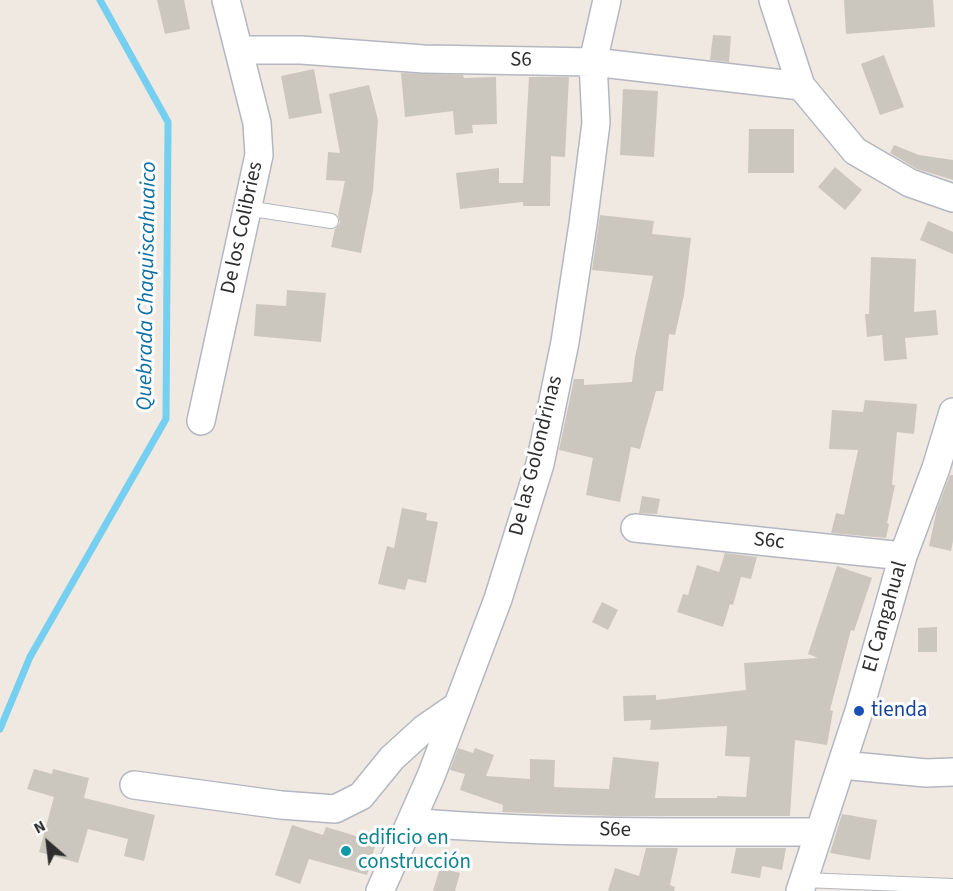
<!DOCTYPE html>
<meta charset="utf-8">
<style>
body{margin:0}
#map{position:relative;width:953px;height:891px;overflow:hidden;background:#efe9e1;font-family:"Source Sans 3",sans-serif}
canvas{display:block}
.north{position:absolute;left:18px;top:813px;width:60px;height:60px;-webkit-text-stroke:4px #fff;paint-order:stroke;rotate:332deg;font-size:16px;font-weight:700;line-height:24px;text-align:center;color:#2e2e2e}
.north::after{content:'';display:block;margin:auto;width:21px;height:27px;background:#2e2e2e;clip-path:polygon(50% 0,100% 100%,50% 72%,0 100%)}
</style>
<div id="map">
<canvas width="953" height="891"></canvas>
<div class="north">N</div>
</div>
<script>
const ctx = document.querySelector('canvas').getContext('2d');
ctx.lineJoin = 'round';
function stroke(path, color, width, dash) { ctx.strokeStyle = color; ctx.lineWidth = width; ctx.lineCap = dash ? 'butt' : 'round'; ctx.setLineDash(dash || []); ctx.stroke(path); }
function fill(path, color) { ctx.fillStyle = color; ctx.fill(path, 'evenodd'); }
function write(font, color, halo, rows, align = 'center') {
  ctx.font = font + ' "Source Sans 3",sans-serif'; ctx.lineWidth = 6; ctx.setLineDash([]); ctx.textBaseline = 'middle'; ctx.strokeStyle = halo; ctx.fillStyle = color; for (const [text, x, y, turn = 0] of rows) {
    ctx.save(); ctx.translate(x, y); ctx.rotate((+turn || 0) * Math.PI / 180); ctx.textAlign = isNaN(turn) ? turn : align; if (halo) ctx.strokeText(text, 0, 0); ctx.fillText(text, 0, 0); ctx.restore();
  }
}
const stream = new Path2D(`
 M 0,729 L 30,657 L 166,419 L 168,122 L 100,0`);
const building = new Path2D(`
 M 157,0 L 184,0 L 190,29 L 165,34 Z
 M 844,0 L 933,0 L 935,27 L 846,34 Z
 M 713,35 L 731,36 L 729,62 L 710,60 Z
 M 884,55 L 904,107 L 880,115 L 861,64 Z
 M 314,69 L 322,113 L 289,119 L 281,76 Z
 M 401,73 L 463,75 L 464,78 L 496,77 L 497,124 L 472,125 L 473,133 L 455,135 L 453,111 L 405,117 Z
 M 529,77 L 569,77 L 565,157 L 551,156 L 550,206 L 523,206 L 523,202 L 460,209 L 456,173 L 499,168 L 499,183 L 523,183 Z
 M 369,85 L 378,120 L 373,191 L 361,253 L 331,247 L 335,229 L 340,223 L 338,215 L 345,181 L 326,180 L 328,152 L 340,153 L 329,94 Z
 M 623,89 L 658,91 L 654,157 L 620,155 Z
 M 749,129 L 794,129 L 794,173 L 748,173 Z
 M 894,145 L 919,155 L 953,160 L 953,180 L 917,169 L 890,153 Z
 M 835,167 L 862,190 L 845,210 L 818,187 Z
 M 600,215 L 654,221 L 652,234 L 691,238 L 684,295 L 675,335 L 669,334 L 663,391 L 656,391 L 640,449 L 631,447 L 620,502 L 586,495 L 593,458 L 559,450 L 574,379 L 584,379 L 584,385 L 632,382 L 635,357 L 653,276 L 592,270 Z
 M 928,221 L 953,232 L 953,254 L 920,240 Z
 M 871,257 L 916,259 L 914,312 L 936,310 L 938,335 L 905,338 L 907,359 L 884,361 L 882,335 L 867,337 L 865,314 L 869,314 Z
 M 287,290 L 326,293 L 321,342 L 254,336 L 256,304 L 286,306 Z
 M 865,400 L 917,404 L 914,434 L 897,432 L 892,485 L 895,485 L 887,523 L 889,524 L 886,538 L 831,533 L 836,513 L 844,515 L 858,450 L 829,449 L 832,410 L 863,412 Z
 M 950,475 L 953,475 L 953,541 L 951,551 L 929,546 L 937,509 Z
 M 642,496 L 660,499 L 657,514 L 639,513 Z
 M 402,508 L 427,513 L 426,520 L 438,522 L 426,583 L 408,579 L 405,590 L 378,584 L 387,546 L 394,548 Z
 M 725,553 L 757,557 L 751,579 L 741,577 L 733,605 L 730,604 L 723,627 L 677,612 L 683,594 L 688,595 L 697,565 L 719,572 Z
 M 837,566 L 872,578 L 854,631 L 851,630 L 830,710 L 833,711 L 827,745 L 795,740 L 790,816 L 615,816 L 502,812 L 503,805 L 460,790 L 465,774 L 450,770 L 458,748 L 473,753 L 475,748 L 494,755 L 486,776 L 530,779 L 530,759 L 555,760 L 554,787 L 609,789 L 613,757 L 659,762 L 655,798 L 717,798 L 717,796 L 746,797 L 750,757 L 725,756 L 727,726 L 650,730 L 651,720 L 624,721 L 623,696 L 656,695 L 656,700 L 746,690 L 744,663 L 818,658 L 808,654 Z
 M 602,602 L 618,610 L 608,630 L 592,622 Z
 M 937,627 L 937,652 L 918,652 L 918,628 Z
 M 34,769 L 52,774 L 53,769 L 89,778 L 84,798 L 155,815 L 144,861 L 124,856 L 128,839 L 88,829 L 78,863 L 39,852 L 54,797 L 27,789 Z
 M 842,814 L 877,820 L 870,860 L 830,853 Z
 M 292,825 L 323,835 L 326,827 L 376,842 L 367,875 L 309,859 L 300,884 L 275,875 Z
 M 646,848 L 678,848 L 670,885 L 675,887 L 674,891 L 608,891 L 615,868 L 639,876 Z
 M 736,848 L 786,848 L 782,870 L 762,866 L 760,878 L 731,873 Z
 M 440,868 L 460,873 L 455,891 L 433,891 Z`);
const lane = new Path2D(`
 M 246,208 L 331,221
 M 804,880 L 953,886`);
const street = new Path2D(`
 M 773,0 L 801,86 L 855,151 L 910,183 L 953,198
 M 239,50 L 301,50 L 424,59 L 593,62 L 801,86
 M 201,421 L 259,155 L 257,123 L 226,0
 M 635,528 L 903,556
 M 842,765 L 926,773 L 953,772
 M 134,785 L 281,805 L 335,809 L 361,796 L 392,758 L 425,728 L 457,706
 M 411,822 C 546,834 683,832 819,832
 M 380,891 L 431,776 L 498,599 L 540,464 L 565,342 L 583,224 L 596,123 L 593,62 L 607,0
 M 800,891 L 859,711 L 903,556 L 936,468 L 953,412`);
const markers = [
 [859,711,6,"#1a4fb4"],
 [346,851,6,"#0f9aa8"]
];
const streetNames = [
 ["S6",521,61,1],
 ["De los Colibries",243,228,-78],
 ["De las Golondrinas",537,456,-76],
 ["S6c",769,542,6],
 ["El Cangahual",886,617,-74],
 ["S6e",615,831,1]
];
const transitNames = [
 ["tienda",871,711]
];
const cultureNames = [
 ["edificio en",358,839],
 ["construcción",358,863]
];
const waterNames = [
 ["Quebrada Chaquiscahuaico",148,286,-89]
];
stroke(stream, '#75cff0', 7);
fill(building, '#cbc7bf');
stroke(lane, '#b4b7c1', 16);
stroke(street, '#b4b7c1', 30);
stroke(lane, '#fff', 14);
stroke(street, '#fff', 27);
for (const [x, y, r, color] of markers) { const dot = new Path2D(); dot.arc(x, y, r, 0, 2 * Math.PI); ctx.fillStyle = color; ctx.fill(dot); stroke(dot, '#fff', 2); }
write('21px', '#2e2e2e', '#fff', streetNames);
write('21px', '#164399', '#fff', transitNames, 'left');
write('21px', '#0d838f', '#fff', cultureNames, 'left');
write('italic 22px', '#0d6fa3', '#fff', waterNames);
</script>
